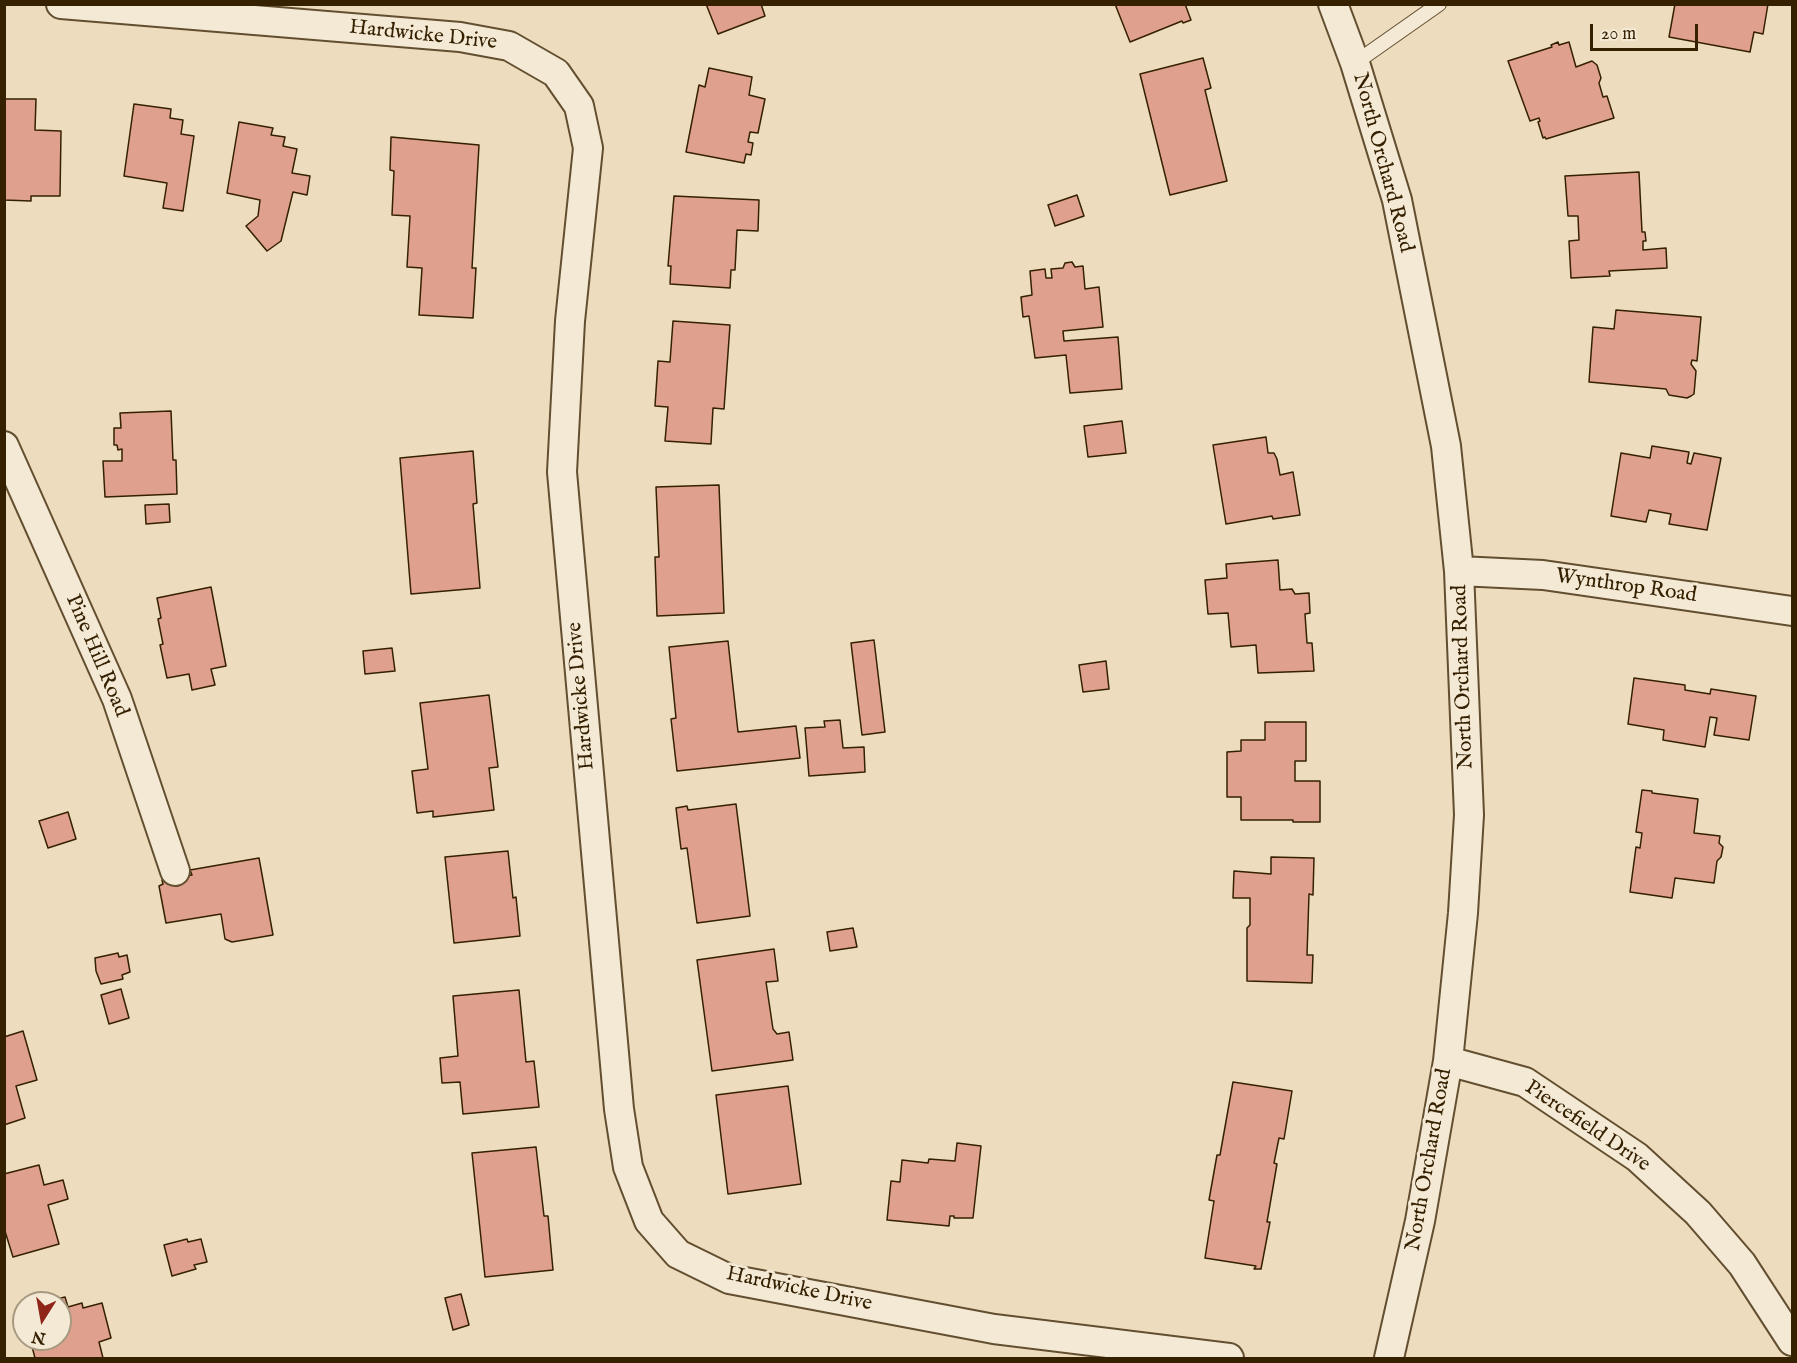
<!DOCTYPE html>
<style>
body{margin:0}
#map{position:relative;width:1797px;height:1363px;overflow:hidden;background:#edddbe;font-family:"IM FELL English",serif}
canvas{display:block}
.frame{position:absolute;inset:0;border:6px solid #352000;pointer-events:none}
.north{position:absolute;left:12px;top:1291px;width:60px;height:60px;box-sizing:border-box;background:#f3e9d5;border:2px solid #a79980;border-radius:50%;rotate:191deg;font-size:16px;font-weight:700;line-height:24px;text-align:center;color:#352000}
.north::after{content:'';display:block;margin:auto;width:21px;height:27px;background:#8f2418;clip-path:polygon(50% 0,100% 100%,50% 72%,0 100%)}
.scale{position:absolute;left:1590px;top:24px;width:108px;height:27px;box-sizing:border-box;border:3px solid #352000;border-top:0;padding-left:8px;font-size:18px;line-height:21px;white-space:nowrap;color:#352000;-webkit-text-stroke:4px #f3e9d5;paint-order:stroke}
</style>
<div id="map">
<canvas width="1797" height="1363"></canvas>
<div class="frame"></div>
<div class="north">N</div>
<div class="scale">20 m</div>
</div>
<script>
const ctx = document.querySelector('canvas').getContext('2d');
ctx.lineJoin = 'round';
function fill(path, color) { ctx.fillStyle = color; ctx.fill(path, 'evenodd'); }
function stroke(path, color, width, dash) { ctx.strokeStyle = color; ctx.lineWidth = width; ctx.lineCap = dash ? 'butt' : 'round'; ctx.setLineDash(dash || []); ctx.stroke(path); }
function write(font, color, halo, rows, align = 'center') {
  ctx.font = font + ' "IM FELL English",serif'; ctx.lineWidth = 6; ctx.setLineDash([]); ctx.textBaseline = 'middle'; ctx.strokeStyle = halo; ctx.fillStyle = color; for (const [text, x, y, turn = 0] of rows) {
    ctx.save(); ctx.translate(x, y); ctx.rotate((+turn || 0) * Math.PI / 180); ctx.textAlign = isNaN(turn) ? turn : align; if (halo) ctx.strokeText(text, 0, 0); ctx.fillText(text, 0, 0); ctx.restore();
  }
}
const building = new Path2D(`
 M 706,4 L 761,4 L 765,16 L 718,34 Z
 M 1115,4 L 1185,4 L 1191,20 L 1183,23 L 1182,21 L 1130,42 Z
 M 1675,4 L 1768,4 L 1763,34 L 1754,32 L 1750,52 L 1669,37 Z
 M 1558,42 L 1559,45 L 1569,42 L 1576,67 L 1592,61 L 1597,65 L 1601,78 L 1599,83 L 1603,97 L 1607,96 L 1614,118 L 1546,139 L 1545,137 L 1543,138 L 1538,122 L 1540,121 L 1539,118 L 1530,121 L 1508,61 L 1552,47 L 1551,45 Z
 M 1203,58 L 1211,88 L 1205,90 L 1227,181 L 1170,195 L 1140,74 Z
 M 709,68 L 752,77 L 749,95 L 765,99 L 758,133 L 750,132 L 748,142 L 753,143 L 751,155 L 746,154 L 744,163 L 686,152 L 699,85 L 705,87 Z
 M 4,99 L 36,99 L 35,130 L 61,131 L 60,196 L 31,196 L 31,201 L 4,200 Z
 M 134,104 L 171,109 L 170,118 L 183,120 L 181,134 L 194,136 L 183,211 L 163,208 L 167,183 L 124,176 Z
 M 239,122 L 273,128 L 271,135 L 285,137 L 283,146 L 297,149 L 292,173 L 310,176 L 307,195 L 293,192 L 281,241 L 267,251 L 246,226 L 258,216 L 260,200 L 227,193 Z
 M 391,137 L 479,145 L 472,268 L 476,268 L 473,318 L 419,315 L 422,268 L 407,267 L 410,216 L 392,215 L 394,171 L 390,170 Z
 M 1639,172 L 1642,232 L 1645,232 L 1646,241 L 1643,241 L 1643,250 L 1666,248 L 1667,268 L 1609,271 L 1610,276 L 1571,278 L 1569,241 L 1579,240 L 1578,216 L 1568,216 L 1565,176 Z
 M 1077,195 L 1084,216 L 1055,226 L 1048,205 Z
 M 674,196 L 759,200 L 758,231 L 737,230 L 735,270 L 731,270 L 730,288 L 670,284 L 671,266 L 668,266 Z
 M 1072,262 L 1075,267 L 1083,266 L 1085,289 L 1099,287 L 1103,327 L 1063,331 L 1064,341 L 1118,337 L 1122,389 L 1070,393 L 1066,355 L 1035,358 L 1029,316 L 1023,317 L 1021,297 L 1032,295 L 1030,271 L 1045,269 L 1046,278 L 1052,278 L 1051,269 L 1063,268 L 1065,263 Z
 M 1616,310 L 1701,317 L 1697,361 L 1692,360 L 1691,364 L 1696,371 L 1694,394 L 1691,396 L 1687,398 L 1669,395 L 1666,389 L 1589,382 L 1593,327 L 1614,329 Z
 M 673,321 L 730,325 L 724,409 L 713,408 L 711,444 L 665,441 L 668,407 L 655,406 L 658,361 L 670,362 Z
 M 171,411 L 173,460 L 176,460 L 177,494 L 105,497 L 103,461 L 122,461 L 122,449 L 118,450 L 117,445 L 114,445 L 114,428 L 121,428 L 120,413 Z
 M 1122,421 L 1126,453 L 1088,457 L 1084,426 Z
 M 1266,437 L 1268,453 L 1274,453 L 1277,459 L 1280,475 L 1293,472 L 1300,515 L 1273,519 L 1272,516 L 1226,524 L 1213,445 Z
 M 1652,446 L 1689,452 L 1687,463 L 1691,464 L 1694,453 L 1721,458 L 1707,530 L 1669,524 L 1671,514 L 1649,510 L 1646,522 L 1611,516 L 1621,453 L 1650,458 Z
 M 473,451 L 477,503 L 473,504 L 480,588 L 411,594 L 400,458 Z
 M 719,485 L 724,613 L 657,616 L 655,557 L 659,557 L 656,487 Z
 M 169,504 L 170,522 L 146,524 L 145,505 Z
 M 1278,560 L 1280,590 L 1292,589 L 1295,594 L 1309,593 L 1310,613 L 1305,614 L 1307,643 L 1312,643 L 1314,671 L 1258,673 L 1256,645 L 1231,647 L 1228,613 L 1208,614 L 1205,580 L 1227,578 L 1226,564 Z
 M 211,587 L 226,666 L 211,669 L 215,685 L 192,690 L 189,674 L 167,678 L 160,645 L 163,644 L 158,619 L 161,618 L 157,598 Z
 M 874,640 L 885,732 L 862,735 L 851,643 Z
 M 728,641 L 738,732 L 796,726 L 800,758 L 677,771 L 671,719 L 676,718 L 669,647 Z
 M 392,648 L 395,671 L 365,674 L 363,651 Z
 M 1106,661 L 1109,689 L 1083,692 L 1079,665 Z
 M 1634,678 L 1685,685 L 1685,690 L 1710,694 L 1711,689 L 1756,696 L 1749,740 L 1714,735 L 1717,718 L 1710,717 L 1705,747 L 1663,740 L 1664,730 L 1628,724 Z
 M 489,695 L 498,767 L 489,768 L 494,810 L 433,817 L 433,811 L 417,813 L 412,771 L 428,769 L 420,703 Z
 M 840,720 L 843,748 L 864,747 L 865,772 L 809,776 L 805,728 L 825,727 L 824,721 Z
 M 1265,722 L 1306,722 L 1306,761 L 1295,761 L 1295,781 L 1320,781 L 1320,822 L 1293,822 L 1293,820 L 1241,820 L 1241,797 L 1227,797 L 1227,752 L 1241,751 L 1241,740 L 1265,740 Z
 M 1642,790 L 1652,791 L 1652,793 L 1698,799 L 1694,833 L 1720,836 L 1719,843 L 1723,847 L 1721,857 L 1717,861 L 1714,883 L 1675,878 L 1672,898 L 1630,892 L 1636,847 L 1640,848 L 1642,833 L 1636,832 Z
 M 736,804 L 750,916 L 697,923 L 687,848 L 681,849 L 676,808 L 687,806 L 688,810 Z
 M 68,812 L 76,839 L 48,848 L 39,821 Z
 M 508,851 L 513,898 L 516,897 L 520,936 L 454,943 L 445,857 Z
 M 1271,857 L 1314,858 L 1313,895 L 1309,894 L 1307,955 L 1313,955 L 1312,983 L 1247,981 L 1247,928 L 1250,925 L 1250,898 L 1233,898 L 1234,871 L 1271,874 Z
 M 259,858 L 273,935 L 232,942 L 225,939 L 221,914 L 166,923 L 159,886 L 163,884 L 162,880 L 192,875 L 190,870 Z
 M 853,928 L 857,947 L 830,951 L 827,932 Z
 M 774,949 L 778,981 L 766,982 L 773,1029 L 777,1034 L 789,1032 L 793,1060 L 712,1071 L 697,960 Z
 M 118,953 L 119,957 L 127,955 L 130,972 L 122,975 L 123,979 L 101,984 L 96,971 L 95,958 Z
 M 121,989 L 129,1018 L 109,1024 L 101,995 Z
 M 519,990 L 526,1062 L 534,1061 L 539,1107 L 463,1114 L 460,1082 L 442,1083 L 440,1058 L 458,1056 L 453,996 Z
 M 23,1031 L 37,1080 L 16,1086 L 25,1118 L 4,1125 L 4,1037 Z
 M 1233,1082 L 1292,1091 L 1284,1139 L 1279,1138 L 1274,1163 L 1277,1164 L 1267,1222 L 1270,1222 L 1261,1269 L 1254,1269 L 1256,1266 L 1205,1258 L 1214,1201 L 1209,1200 L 1217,1155 L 1220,1155 Z
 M 788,1086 L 801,1184 L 728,1194 L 716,1095 Z
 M 957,1143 L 981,1146 L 973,1218 L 954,1218 L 954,1216 L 950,1216 L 949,1226 L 887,1220 L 891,1181 L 900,1182 L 902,1160 L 928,1163 L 929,1159 L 955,1161 Z
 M 536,1147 L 544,1216 L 548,1216 L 553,1270 L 485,1277 L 472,1153 Z
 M 39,1165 L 44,1185 L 63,1180 L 68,1199 L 48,1205 L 59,1244 L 13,1257 L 4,1228 L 4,1174 Z
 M 187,1239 L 188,1242 L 201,1239 L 207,1262 L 194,1265 L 196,1269 L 172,1276 L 164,1245 Z
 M 461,1294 L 469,1325 L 453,1330 L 445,1298 Z
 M 65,1297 L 68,1307 L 82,1303 L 83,1308 L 102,1303 L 111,1338 L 99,1342 L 103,1358 L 35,1358 L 30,1339 L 60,1339 L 60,1303 L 41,1303 Z`);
const lane = new Path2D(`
 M 1355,63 L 1439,4`);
const street = new Path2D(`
 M 61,4 L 460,37 L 509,46 L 556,73 L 579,106 L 588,148 L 570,321 L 562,472 L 619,1109 L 628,1167 L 649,1221 L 678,1254 L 729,1279 L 994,1329 L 1229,1358
 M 1333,4 L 1355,63 L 1397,200 L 1446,446 L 1459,571 L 1469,815 L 1463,913 L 1448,1061 L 1420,1221 L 1389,1358
 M 4,446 L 117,699 L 175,871
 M 1459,571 L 1543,575 L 1792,611
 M 1448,1061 L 1525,1082 L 1637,1157 L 1698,1213 L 1742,1264 L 1792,1341`);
const streetNames = [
 ["Hardwicke Drive",423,36,6],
 ["North Orchard Road",1382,163,75],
 ["Wynthrop Road",1626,587,8],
 ["Pine Hill Road",96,656,67],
 ["North Orchard Road",1464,677,-92],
 ["Hardwicke Drive",582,696,-95],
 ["Piercefield Drive",1587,1127,34],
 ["North Orchard Road",1430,1160,-80],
 ["Hardwicke Drive",799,1290,12]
];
fill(building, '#dfa18e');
stroke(building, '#352000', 1.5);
stroke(lane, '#634f30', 16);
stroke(street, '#634f30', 32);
stroke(lane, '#f3e9d5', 14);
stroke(street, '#f3e9d5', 28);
write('21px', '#352000', '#f3e9d5', streetNames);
</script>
